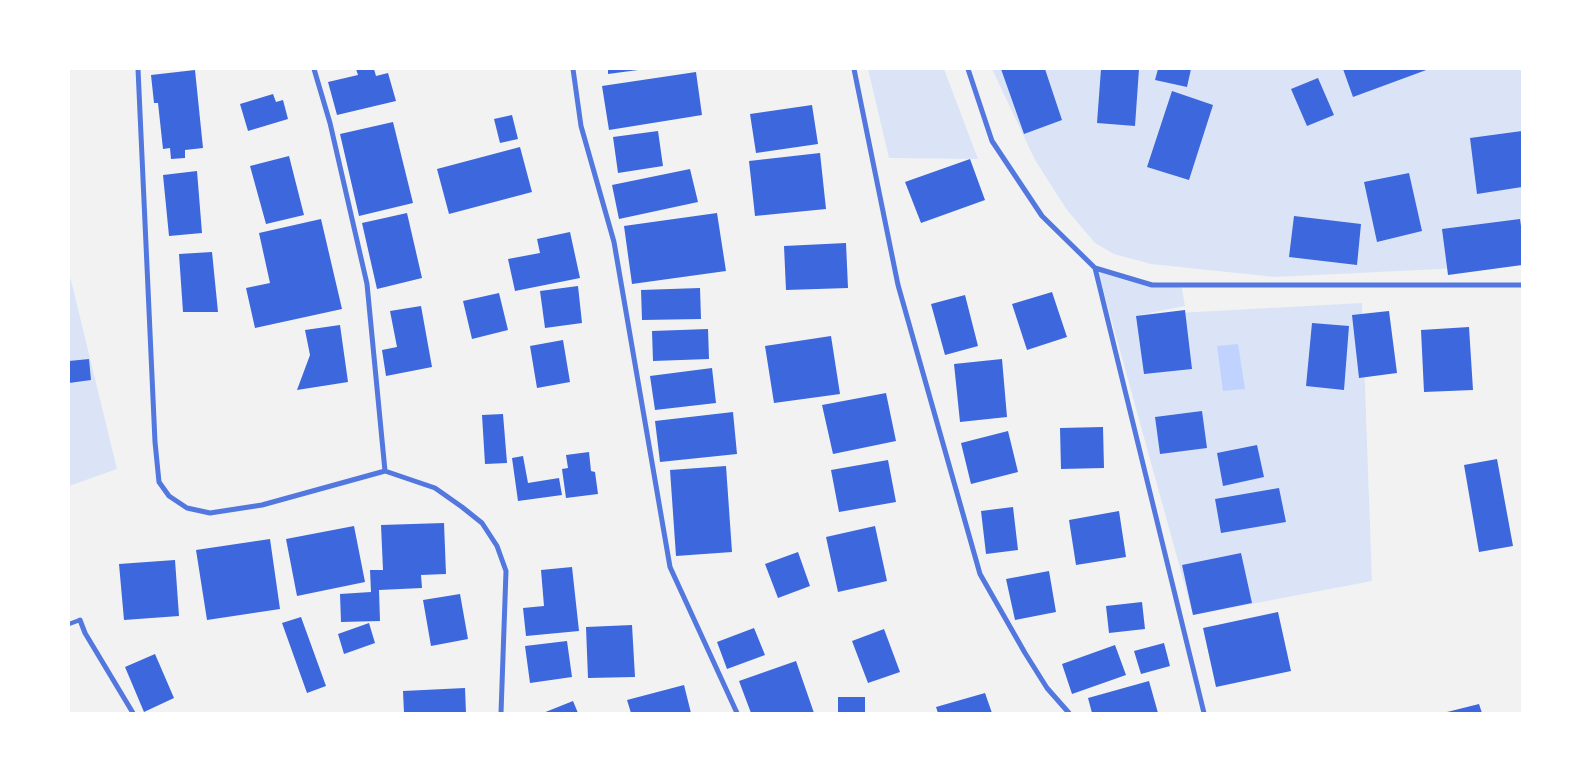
<!DOCTYPE html>
<style>
body{margin:0}
#map{position:relative;width:1591px;height:782px;overflow:hidden;background:#f2f2f2;font-family:Signika,sans-serif}
canvas{display:block}
.frame{position:absolute;inset:0;border:70px solid #fff;pointer-events:none}
</style>
<div id="map">
<canvas width="1591" height="782"></canvas>
<div class="frame"></div>
</div>
<script>
const ctx = document.querySelector('canvas').getContext('2d');
ctx.lineJoin = 'round';
function fill(path, color) { ctx.fillStyle = color; ctx.fill(path, 'evenodd'); }
function stroke(path, color, width, dash) { ctx.strokeStyle = color; ctx.lineWidth = width; ctx.lineCap = dash ? 'butt' : 'round'; ctx.setLineDash(dash || []); ctx.stroke(path); }
const green = new Path2D(`
 M 868,69 L 944,69 L 978,159 L 889,158 Z
 M 992,69 L 1522,69 L 1522,265 L 1275,277 L 1151,264 L 1114,254 L 1095,243 L 1067,210 L 1035,160 Z
 M 1098,271 L 1182,288 L 1185,306 L 1140,315 L 1362,303 L 1372,581 L 1193,615 Z
 M 69,272 L 117,469 L 69,486 Z`);
const water = new Path2D(`
 M 1238,344 L 1245,389 L 1223,391 L 1217,346 Z`);
const building = new Path2D(`
 M 356,69 L 374,69 L 376,76 L 388,73 L 396,101 L 337,115 L 328,82 L 358,75 Z
 M 608,69 L 638,69 L 638,70 L 608,74 Z
 M 1001,69 L 1045,69 L 1062,120 L 1024,134 Z
 M 1101,69 L 1139,69 L 1135,126 L 1097,123 Z
 M 1158,69 L 1191,69 L 1187,87 L 1155,80 Z
 M 1343,69 L 1429,69 L 1353,97 Z
 M 195,70 L 203,148 L 185,150 L 185,158 L 171,159 L 170,148 L 163,149 L 158,103 L 154,103 L 151,75 Z
 M 696,72 L 702,115 L 609,130 L 602,86 Z
 M 1318,78 L 1334,115 L 1307,126 L 1291,89 Z
 M 1172,91 L 1213,105 L 1189,180 L 1147,167 Z
 M 273,94 L 276,102 L 283,100 L 288,119 L 248,131 L 240,104 Z
 M 812,105 L 818,144 L 756,153 L 750,114 Z
 M 512,115 L 518,139 L 500,143 L 494,119 Z
 M 393,122 L 413,203 L 359,216 L 340,134 Z
 M 658,131 L 663,166 L 618,173 L 613,137 Z
 M 1522,131 L 1522,187 L 1477,194 L 1470,138 Z
 M 520,147 L 532,192 L 449,214 L 437,169 Z
 M 820,153 L 826,209 L 755,216 L 749,161 Z
 M 289,156 L 304,215 L 266,224 L 250,166 Z
 M 970,159 L 985,200 L 921,223 L 905,182 Z
 M 690,169 L 698,202 L 619,219 L 612,185 Z
 M 197,171 L 202,233 L 169,236 L 163,175 Z
 M 1409,173 L 1422,231 L 1377,242 L 1364,182 Z
 M 407,213 L 422,278 L 377,289 L 362,223 Z
 M 717,213 L 726,271 L 632,284 L 624,226 Z
 M 1294,216 L 1361,224 L 1357,265 L 1289,257 Z
 M 321,219 L 342,309 L 255,328 L 246,288 L 270,283 L 259,233 Z
 M 1520,219 L 1522,233 L 1522,265 L 1448,275 L 1442,229 Z
 M 570,232 L 580,278 L 515,291 L 508,259 L 540,253 L 537,239 Z
 M 846,243 L 848,288 L 786,290 L 784,246 Z
 M 212,252 L 218,312 L 183,312 L 179,254 Z
 M 578,286 L 582,323 L 545,328 L 540,291 Z
 M 700,288 L 701,319 L 642,320 L 641,290 Z
 M 1052,292 L 1067,337 L 1027,350 L 1012,304 Z
 M 499,293 L 508,330 L 472,339 L 463,301 Z
 M 965,295 L 978,346 L 945,355 L 931,304 Z
 M 421,306 L 432,367 L 386,376 L 382,350 L 397,347 L 390,311 Z
 M 1185,310 L 1192,369 L 1144,374 L 1136,316 Z
 M 1389,311 L 1397,373 L 1359,378 L 1352,315 Z
 M 1312,323 L 1349,326 L 1344,390 L 1306,386 Z
 M 340,325 L 348,382 L 297,390 L 310,355 L 305,330 Z
 M 1469,327 L 1473,390 L 1424,392 L 1421,330 Z
 M 708,329 L 709,359 L 653,361 L 652,331 Z
 M 831,336 L 840,394 L 774,403 L 765,346 Z
 M 563,340 L 570,382 L 537,388 L 530,346 Z
 M 89,359 L 91,380 L 69,383 L 69,361 Z
 M 1002,359 L 1007,417 L 960,422 L 954,364 Z
 M 712,368 L 716,403 L 655,410 L 650,376 Z
 M 886,393 L 896,441 L 833,454 L 822,405 Z
 M 1202,411 L 1207,448 L 1160,454 L 1155,417 Z
 M 733,412 L 737,454 L 660,462 L 655,421 Z
 M 503,414 L 507,463 L 485,464 L 482,415 Z
 M 1103,427 L 1104,468 L 1061,469 L 1060,428 Z
 M 1008,431 L 1018,472 L 971,484 L 961,443 Z
 M 1257,445 L 1264,477 L 1223,486 L 1217,453 Z
 M 589,452 L 591,471 L 595,472 L 598,494 L 566,498 L 562,469 L 568,468 L 566,455 Z
 M 523,456 L 528,483 L 559,478 L 562,495 L 518,501 L 512,458 Z
 M 1497,459 L 1513,546 L 1479,552 L 1464,465 Z
 M 888,460 L 896,502 L 839,512 L 831,470 Z
 M 726,466 L 732,552 L 676,556 L 670,470 Z
 M 1279,488 L 1286,522 L 1221,533 L 1215,499 Z
 M 1013,507 L 1018,550 L 986,554 L 981,511 Z
 M 1119,511 L 1126,557 L 1076,565 L 1069,520 Z
 M 444,523 L 446,574 L 421,575 L 422,588 L 379,590 L 380,621 L 341,622 L 340,594 L 371,592 L 370,570 L 383,570 L 381,525 Z
 M 354,526 L 365,582 L 297,596 L 286,539 Z
 M 875,526 L 887,581 L 838,592 L 826,537 Z
 M 270,539 L 280,609 L 207,620 L 196,550 Z
 M 798,552 L 810,586 L 778,598 L 765,564 Z
 M 1241,553 L 1252,603 L 1193,615 L 1182,565 Z
 M 175,560 L 179,616 L 124,620 L 119,564 Z
 M 572,567 L 579,631 L 526,636 L 523,608 L 544,606 L 541,570 Z
 M 1049,571 L 1056,612 L 1015,620 L 1006,579 Z
 M 460,594 L 468,639 L 431,646 L 423,600 Z
 M 1142,602 L 1145,629 L 1109,633 L 1106,606 Z
 M 1278,612 L 1291,671 L 1216,687 L 1203,628 Z
 M 301,617 L 326,686 L 307,693 L 282,623 Z
 M 369,623 L 375,643 L 344,654 L 338,634 Z
 M 632,625 L 635,677 L 588,678 L 586,627 Z
 M 754,628 L 765,655 L 727,669 L 717,642 Z
 M 884,629 L 900,672 L 868,683 L 852,641 Z
 M 567,641 L 572,677 L 530,683 L 525,646 Z
 M 1164,643 L 1170,666 L 1141,674 L 1134,651 Z
 M 1115,645 L 1126,675 L 1072,694 L 1062,664 Z
 M 155,654 L 174,698 L 144,712 L 125,667 Z
 M 796,661 L 814,713 L 751,713 L 739,681 Z
 M 1149,681 L 1158,713 L 1092,713 L 1088,698 Z
 M 684,685 L 691,713 L 631,713 L 627,700 Z
 M 465,688 L 466,713 L 404,713 L 403,691 Z
 M 985,693 L 992,713 L 938,713 L 936,707 Z
 M 838,697 L 865,697 L 865,713 L 838,713 Z
 M 573,701 L 578,713 L 543,713 Z
 M 1479,704 L 1482,713 L 1443,713 Z`);
const service = new Path2D(`
 M 69,624 L 80,620`);
const minor = new Path2D(`
 M 138,69 L 155,442 L 159,482 L 169,496 L 187,508 L 210,513 L 262,505 L 385,471 L 435,488 L 462,507 L 482,523 L 497,546 L 506,571 L 501,713
 M 314,69 L 330,123 L 367,284 L 385,471
 M 573,69 L 581,126 L 614,242 L 670,567 L 737,713
 M 854,69 L 898,285 L 980,574 L 1025,653 L 1047,688 L 1069,713
 M 968,69 L 992,141 L 1042,216 L 1095,268 L 1152,285 L 1522,285
 M 1095,268 L 1204,713
 M 80,620 L 85,633 L 133,713`);
fill(green, '#dbe4f7');
fill(water, '#bfd3fe');
fill(building, '#3d67dc');
stroke(service, '#5277de', 4);
stroke(minor, '#5277de', 5);
</script>
